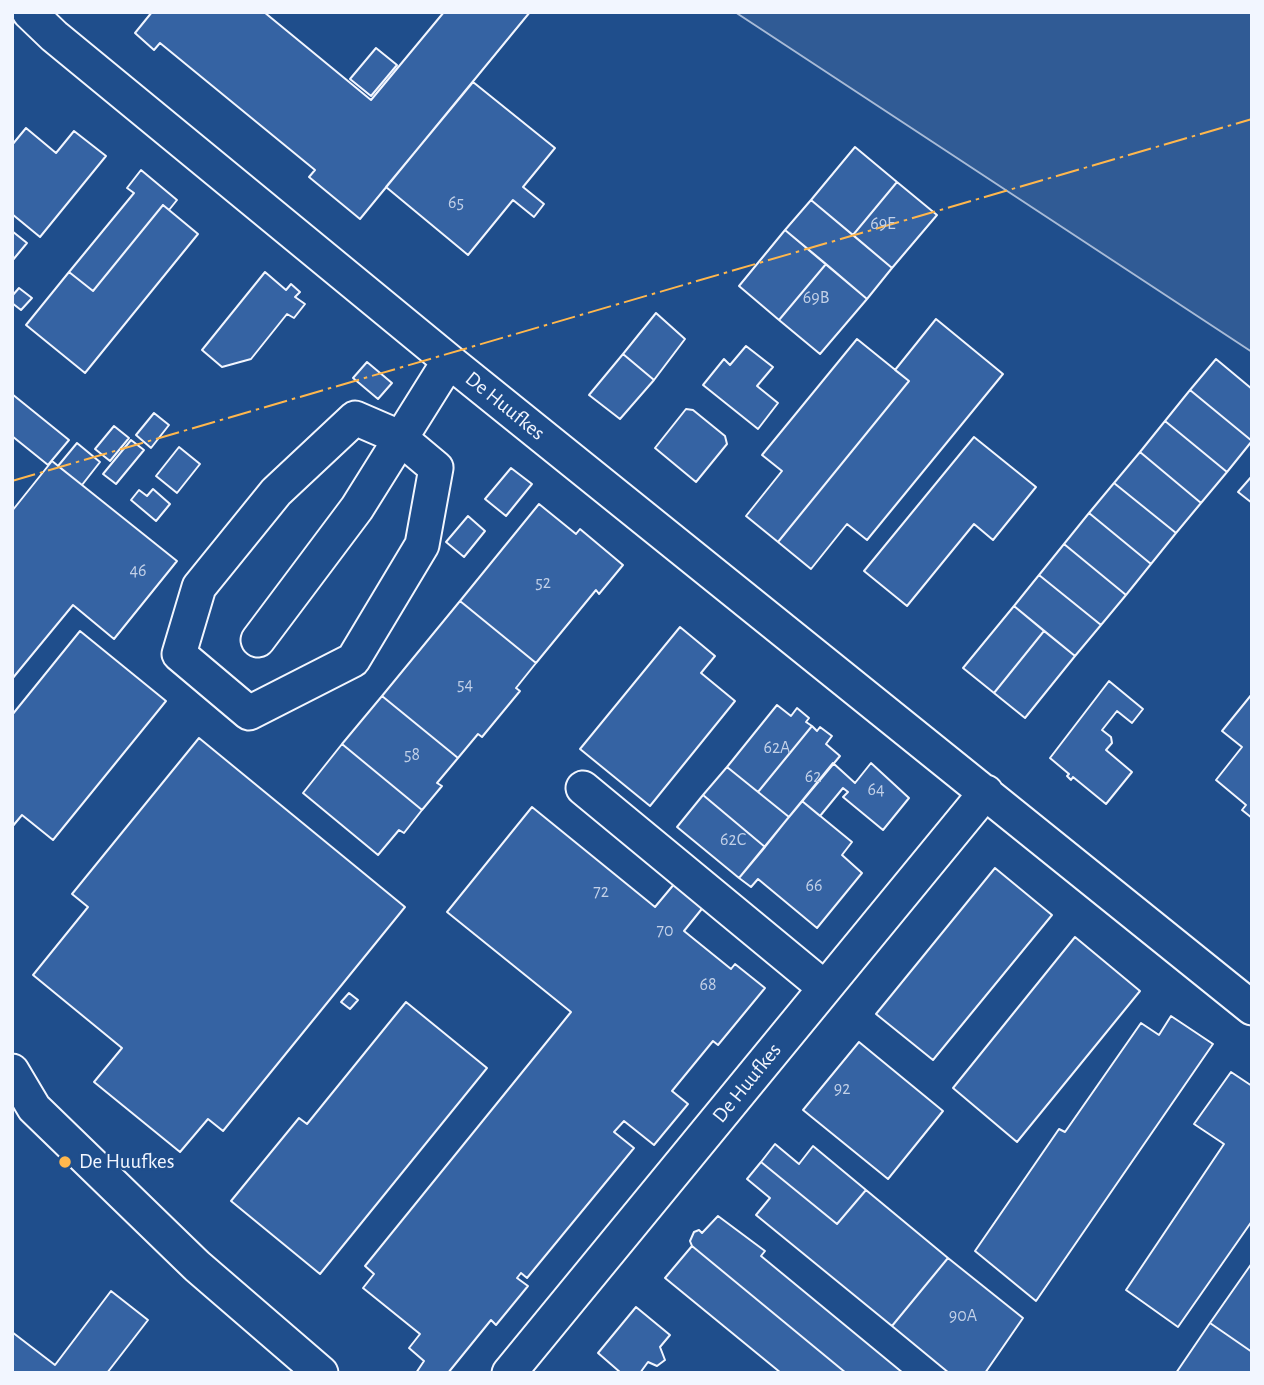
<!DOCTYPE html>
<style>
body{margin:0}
#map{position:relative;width:1264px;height:1385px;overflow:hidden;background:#1f4e8c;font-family:"Alegreya Sans",sans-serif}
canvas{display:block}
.frame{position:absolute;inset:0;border:14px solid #f2f6ff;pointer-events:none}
</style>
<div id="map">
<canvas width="1264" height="1385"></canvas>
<div class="frame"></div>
</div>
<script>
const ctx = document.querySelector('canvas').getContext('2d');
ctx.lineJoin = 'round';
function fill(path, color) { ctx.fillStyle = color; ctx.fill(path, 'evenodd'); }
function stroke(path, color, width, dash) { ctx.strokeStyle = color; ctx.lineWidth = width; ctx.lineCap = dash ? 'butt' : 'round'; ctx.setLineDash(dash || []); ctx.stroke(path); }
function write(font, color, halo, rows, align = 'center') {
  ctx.font = font + ' "Alegreya Sans",sans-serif'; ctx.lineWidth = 5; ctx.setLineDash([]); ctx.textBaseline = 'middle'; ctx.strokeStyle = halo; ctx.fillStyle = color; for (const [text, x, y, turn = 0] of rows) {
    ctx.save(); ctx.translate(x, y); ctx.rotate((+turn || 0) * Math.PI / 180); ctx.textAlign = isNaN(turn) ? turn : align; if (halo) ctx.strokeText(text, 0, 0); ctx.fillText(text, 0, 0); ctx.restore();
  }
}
const built = new Path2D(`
 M 735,12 L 1252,12 L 1252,352 Z`);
const building = new Path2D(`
 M 152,12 L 264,12 L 371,100 L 444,12 L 530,12 L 360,219 L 309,177 L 315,170 L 160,43 L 154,50 L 135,33 Z
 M 376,48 L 397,65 L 371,96 L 350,79 Z
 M 473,82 L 555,148 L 523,187 L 544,204 L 534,217 L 513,200 L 468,255 L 386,187 Z
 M 26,128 L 56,153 L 74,131 L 106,156 L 40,237 L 12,214 L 12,145 Z
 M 855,147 L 897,182 L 853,235 L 811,200 Z
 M 141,170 L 177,200 L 169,210 L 163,205 L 93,291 L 69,272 L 134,193 L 127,188 Z
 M 897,182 L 937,215 L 892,268 L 853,235 Z
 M 811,200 L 892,268 L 867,299 L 785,230 Z
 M 163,205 L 198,234 L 85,373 L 26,325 L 69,272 L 93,291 Z
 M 785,230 L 826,264 L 779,320 L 739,286 Z
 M 12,231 L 27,243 L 12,261 Z
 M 826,264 L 867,299 L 820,354 L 779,320 Z
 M 265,272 L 286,290 L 291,284 L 300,292 L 295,297 L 305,304 L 294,318 L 287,314 L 251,359 L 222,367 L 202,350 Z
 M 19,288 L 32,298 L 21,310 L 12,303 L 12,296 Z
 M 656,313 L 685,339 L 654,380 L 623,354 Z
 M 936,319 L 1003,374 L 867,540 L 847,524 L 811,569 L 778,542 L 909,381 L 895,370 Z
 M 857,339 L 909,381 L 778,542 L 746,516 L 782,471 L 762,455 Z
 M 746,346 L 773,367 L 757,386 L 778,403 L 758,429 L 703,385 L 724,359 L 730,365 Z
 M 623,354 L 654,380 L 620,419 L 589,395 Z
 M 1216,359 L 1252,389 L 1252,441 L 1190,390 Z
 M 367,362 L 392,383 L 378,399 L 353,378 Z
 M 1190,390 L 1252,441 L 1227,472 L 1165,421 Z
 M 12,394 L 69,440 L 48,465 L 12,436 Z
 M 686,409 L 693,410 L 725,436 L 727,444 L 696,482 L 655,448 Z
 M 154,413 L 169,425 L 151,448 L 136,435 Z
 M 1165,421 L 1227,472 L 1201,503 L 1140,452 Z
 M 114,426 L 129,438 L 110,461 L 95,449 Z
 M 974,437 L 1036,487 L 993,540 L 974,524 L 907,606 L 864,571 Z
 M 131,440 L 144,450 L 116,484 L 103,474 Z
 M 77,443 L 100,462 L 82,485 L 58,466 Z
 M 179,447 L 200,464 L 177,493 L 156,476 Z
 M 1140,452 L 1201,503 L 1176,533 L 1114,483 Z
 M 52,461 L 177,561 L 114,639 L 73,605 L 12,679 L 12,511 Z
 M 511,468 L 532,484 L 506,516 L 485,499 Z
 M 1252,476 L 1252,503 L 1238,492 Z
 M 1114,483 L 1176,533 L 1151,564 L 1089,513 Z
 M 153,489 L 170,504 L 156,521 L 131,500 L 139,490 L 147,496 Z
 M 539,504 L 576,534 L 580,529 L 623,565 L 599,594 L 596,590 L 536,663 L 460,601 Z
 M 1089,513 L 1151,564 L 1126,595 L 1064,544 Z
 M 468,516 L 485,531 L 464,557 L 446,542 Z
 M 1064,544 L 1126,595 L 1101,625 L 1039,575 Z
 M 1039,575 L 1101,625 L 1075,656 L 1014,606 Z
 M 460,601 L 536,663 L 516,688 L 520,691 L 482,737 L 478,734 L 458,758 L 382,696 Z
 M 1014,606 L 1044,631 L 994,693 L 963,668 Z
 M 680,627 L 715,656 L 701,673 L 735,701 L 650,806 L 580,749 Z
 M 80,631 L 166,701 L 53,840 L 22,815 L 12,827 L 12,715 Z
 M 1044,631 L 1075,656 L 1025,718 L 994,693 Z
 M 1109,681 L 1143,709 L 1132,723 L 1117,711 L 1102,730 L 1111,737 L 1112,743 L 1106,750 L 1132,772 L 1106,804 L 1073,777 L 1071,780 L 1067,776 L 1069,774 L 1050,758 Z
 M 1252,694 L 1252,818 L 1242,810 L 1246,805 L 1216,780 L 1242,747 L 1222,731 Z
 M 382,696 L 458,758 L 437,783 L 442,786 L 422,810 L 342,744 Z
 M 777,705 L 791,716 L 797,708 L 809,718 L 806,722 L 812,726 L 758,792 L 727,767 Z
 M 812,726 L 817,731 L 820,727 L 832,736 L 826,744 L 840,756 L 789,817 L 758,792 Z
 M 199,738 L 405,907 L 223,1131 L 208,1119 L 180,1152 L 94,1082 L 122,1048 L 33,975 L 88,907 L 72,894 Z
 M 342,744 L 422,810 L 404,833 L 399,830 L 378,855 L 303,793 Z
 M 833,763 L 855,783 L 871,763 L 909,798 L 883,830 L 843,797 L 848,792 L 843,788 L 820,816 L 802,801 Z
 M 727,767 L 789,817 L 765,847 L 703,795 Z
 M 703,795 L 765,847 L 739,878 L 677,827 Z
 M 802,801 L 852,842 L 842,855 L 862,873 L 817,928 L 758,879 L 751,887 L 739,878 Z
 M 532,807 L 655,907 L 680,877 L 709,900 L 684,931 L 731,969 L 735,964 L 765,988 L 718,1045 L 713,1041 L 672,1091 L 688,1104 L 654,1145 L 624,1121 L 614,1132 L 634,1148 L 527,1278 L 521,1273 L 517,1278 L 528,1286 L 496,1325 L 491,1320 L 448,1373 L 416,1373 L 424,1361 L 409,1348 L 420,1334 L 363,1288 L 374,1274 L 365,1266 L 571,1012 L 447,912 Z
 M 995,868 L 1052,915 L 933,1060 L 876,1014 Z
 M 1075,937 L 1140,991 L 1017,1142 L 953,1088 Z
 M 349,993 L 358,1000 L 350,1009 L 341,1002 Z
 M 406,1002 L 487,1068 L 320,1274 L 231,1201 L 299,1118 L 307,1124 Z
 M 1171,1016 L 1213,1044 L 1036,1301 L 975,1251 L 1059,1129 L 1065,1132 L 1141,1023 L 1159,1035 Z
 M 859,1042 L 943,1111 L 888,1179 L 803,1110 Z
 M 1231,1072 L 1252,1086 L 1252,1221 L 1178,1327 L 1126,1290 L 1224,1144 L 1194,1124 Z
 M 775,1144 L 799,1164 L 813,1146 L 866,1190 L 837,1224 L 761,1162 Z
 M 761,1162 L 837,1224 L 866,1190 L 948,1258 L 892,1326 L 756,1215 L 770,1198 L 747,1179 Z
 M 718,1216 L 765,1251 L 761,1256 L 903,1373 L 846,1373 L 692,1246 L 690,1241 L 694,1232 L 699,1230 L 702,1233 Z
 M 692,1246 L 846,1373 L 781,1373 L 665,1278 Z
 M 948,1258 L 1023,1318 L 985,1373 L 949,1373 L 892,1326 Z
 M 1252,1263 L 1252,1352 L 1210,1323 Z
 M 111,1291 L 148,1320 L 107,1373 L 12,1373 L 12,1332 L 55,1365 Z
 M 636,1307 L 670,1335 L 660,1347 L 665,1360 L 657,1366 L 648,1362 L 640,1373 L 621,1373 L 598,1353 Z
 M 1210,1323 L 1252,1352 L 1252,1373 L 1176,1373 Z`);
const minor = new Path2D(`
 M 29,12 L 54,36 L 449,361 L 1252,1008
 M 355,418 L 399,437 L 436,468 L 422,545 L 353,660 L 249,713 L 179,654 L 199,587 L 276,492 Z
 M 258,640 L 357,508 L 449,361
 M 583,788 L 825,988
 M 12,1071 L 34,1108 L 197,1266 L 321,1373
 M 509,1373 L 986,792`);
const power = new Path2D(`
 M 12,481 L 1252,119`);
const markers = [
 [65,1162,7,"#ffb74d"]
];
const numberNames = [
 ["65",456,203],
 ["69E",883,224],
 ["69B",816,298],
 ["46",138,571],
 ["52",543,583],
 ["54",465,685],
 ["62A",777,748],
 ["58",412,755],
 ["62",813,777],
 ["64",876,790],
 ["62C",733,840],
 ["66",814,886],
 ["72",601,892],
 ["70",665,931],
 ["68",708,985],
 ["92",842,1089],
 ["90A",963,1316]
];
const streetNames = [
 ["De Huufkes",505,406,39],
 ["De Huufkes",747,1083,-51]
];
const poiNames = [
 ["De Huufkes",79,1162]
];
fill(built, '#305b95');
stroke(built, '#a8bbd7', 2);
fill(building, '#3563a3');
stroke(building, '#f2f6ff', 2);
stroke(minor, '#f2f6ff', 37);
stroke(minor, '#1f4e8c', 33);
stroke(power, '#ffb74d', 2, [24, 5, 3.5, 5]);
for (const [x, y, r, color] of markers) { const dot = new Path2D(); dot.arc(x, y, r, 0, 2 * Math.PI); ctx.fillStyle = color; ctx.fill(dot); stroke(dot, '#1f4e8c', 2.5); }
write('18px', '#c3d1e8', null, numberNames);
write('21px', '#f2f6ff', '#1f4e8c', streetNames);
write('21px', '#f2f6ff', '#1f4e8c', poiNames, 'left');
</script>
